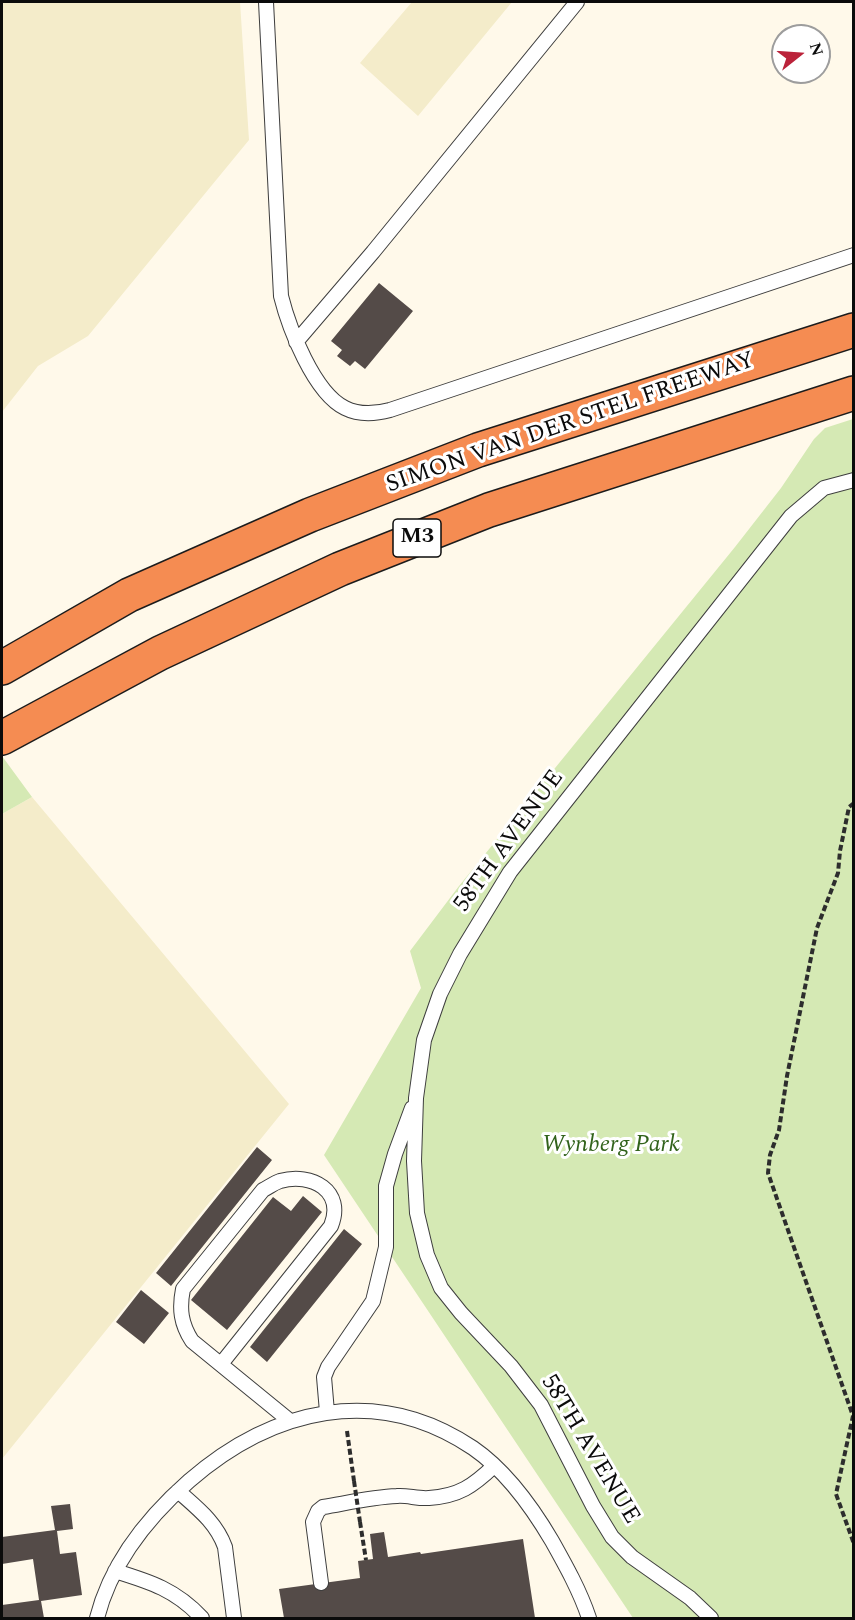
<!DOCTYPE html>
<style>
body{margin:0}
#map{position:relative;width:855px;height:1620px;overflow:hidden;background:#fff9ea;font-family:Spectral,serif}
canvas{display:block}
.frame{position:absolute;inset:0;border:3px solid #0b0b0b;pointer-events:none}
.north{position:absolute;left:771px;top:24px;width:60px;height:60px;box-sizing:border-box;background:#fff;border:2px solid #9d9d9d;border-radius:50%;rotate:73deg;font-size:16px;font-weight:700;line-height:24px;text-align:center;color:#0b0b0b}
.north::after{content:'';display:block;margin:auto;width:21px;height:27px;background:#bb233a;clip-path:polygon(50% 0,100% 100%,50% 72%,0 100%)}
</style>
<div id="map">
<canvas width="855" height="1620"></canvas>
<div class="frame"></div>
<div class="north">N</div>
</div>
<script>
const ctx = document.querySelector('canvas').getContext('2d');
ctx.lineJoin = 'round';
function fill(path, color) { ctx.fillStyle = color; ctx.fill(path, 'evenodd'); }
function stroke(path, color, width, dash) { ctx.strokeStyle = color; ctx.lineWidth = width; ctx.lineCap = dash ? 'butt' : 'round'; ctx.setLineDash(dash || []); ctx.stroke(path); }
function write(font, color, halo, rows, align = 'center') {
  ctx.font = font + ' Spectral,serif'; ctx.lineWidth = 6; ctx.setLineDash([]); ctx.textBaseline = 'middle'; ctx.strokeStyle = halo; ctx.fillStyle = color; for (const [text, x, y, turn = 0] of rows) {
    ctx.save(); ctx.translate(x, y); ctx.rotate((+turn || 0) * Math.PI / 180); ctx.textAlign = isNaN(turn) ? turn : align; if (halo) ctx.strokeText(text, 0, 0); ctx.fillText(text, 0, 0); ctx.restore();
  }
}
const farmland = new Path2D(`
 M 2,2 L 240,2 L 249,140 L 88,336 L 38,366 L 2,412 Z
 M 412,2 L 512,2 L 418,116 L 360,63 Z
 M 32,797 L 289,1104 L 2,1459 L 2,814 Z`);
const green = new Path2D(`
 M 853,419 L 853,1618 L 633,1618 L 324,1155 L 421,988 L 410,951 L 459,886 L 735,547 L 781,488 L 814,439 L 825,428 Z
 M 2,756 L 32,797 L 2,814 Z`);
const building = new Path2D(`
 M 379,283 L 413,311 L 365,369 L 355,361 L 350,366 L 337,356 L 342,350 L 331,341 Z
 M 257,1147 L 272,1160 L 171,1286 L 156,1273 Z
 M 303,1196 L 322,1212 L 227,1330 L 191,1300 L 273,1197 L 291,1211 Z
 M 344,1229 L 362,1244 L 267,1362 L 250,1347 Z
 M 141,1290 L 169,1313 L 144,1344 L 116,1322 Z
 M 70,1504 L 73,1529 L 57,1531 L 60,1554 L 76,1552 L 82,1595 L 41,1601 L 44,1618 L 2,1618 L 2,1605 L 39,1600 L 33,1559 L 2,1564 L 2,1537 L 55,1530 L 51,1506 Z
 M 384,1532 L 388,1557 L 420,1552 L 421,1554 L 523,1539 L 535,1618 L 284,1618 L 279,1589 L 360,1578 L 358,1561 L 373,1559 L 370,1534 Z`);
const path = new Path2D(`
 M 854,803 L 849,807 L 840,851 L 838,873 L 817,928 L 787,1076 L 779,1130 L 770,1155 L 768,1173 L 853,1416 L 836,1494 L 854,1544
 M 347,1431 L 354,1481
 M 360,1522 L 366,1560`);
const lane = new Path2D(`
 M 266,2 L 281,296 C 289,328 314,393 345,408 C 359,415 375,414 390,410 L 854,255
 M 296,342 L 373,252 L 577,2
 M 221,1364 L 331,1226 C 345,1191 312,1172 280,1181 C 274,1183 269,1187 263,1190 L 183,1289 C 179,1309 181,1324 192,1341 L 290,1421
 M 327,1412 L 324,1377 L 328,1367 L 373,1301 L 386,1247 L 386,1186 L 395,1154 L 412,1108
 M 178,1491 C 197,1508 216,1522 225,1547 L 234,1618
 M 115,1571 C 151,1582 176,1590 202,1618
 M 321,1583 L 313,1522 L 318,1511 L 323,1507 C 347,1503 372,1497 397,1496 C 407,1495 418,1499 429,1498 C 459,1496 473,1486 494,1466
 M 97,1618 C 111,1563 147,1518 189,1481 C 272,1409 376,1383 473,1448 C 505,1470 532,1507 552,1541 C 566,1566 580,1591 589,1618
 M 711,1618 L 690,1598 L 632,1557 L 612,1537 L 593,1506 L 541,1405 L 511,1366 L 461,1313 L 441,1288 L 427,1255 L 417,1213 L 414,1161 L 416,1098 L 424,1040 L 440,994 L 460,954 L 510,872 L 791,516 L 824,488 L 854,480`);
const highway = new Path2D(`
 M 2,668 L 129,595 L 310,515 L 478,450 L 854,330
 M 2,738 L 160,653 L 340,569 L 489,510 L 854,393`);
const pathBridge = new Path2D(`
 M 354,1481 L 360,1522`);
const shields = [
 [417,538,48]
];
const shieldNames = [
 ["M3",417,538]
];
const streetNames = [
 ["SIMON VAN DER STEL FREEWAY",571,424,-19],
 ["58TH AVENUE",510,842,-54],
 ["58TH AVENUE",589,1450,59]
];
const parkNames = [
 ["Wynberg Park",611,1146]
];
fill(farmland, '#f4ecca');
fill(green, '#d5e9b4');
fill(building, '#544b48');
stroke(lane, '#3e3e3e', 16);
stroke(highway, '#1c1c1c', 36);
stroke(path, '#2d2d2d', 4, [6, 3]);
stroke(lane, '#fff', 14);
stroke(highway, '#f58c52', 33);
stroke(pathBridge, '#2d2d2d', 4, [6, 3]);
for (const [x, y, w] of shields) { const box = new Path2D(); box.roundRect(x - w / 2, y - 19, w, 38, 4.5); ctx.fillStyle = '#fff'; ctx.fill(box); stroke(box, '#0b0b0b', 1.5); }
write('bold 22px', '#0b0b0b', null, shieldNames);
write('24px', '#0b0b0b', '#fff', streetNames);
write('italic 24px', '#32631c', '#fff', parkNames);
</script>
